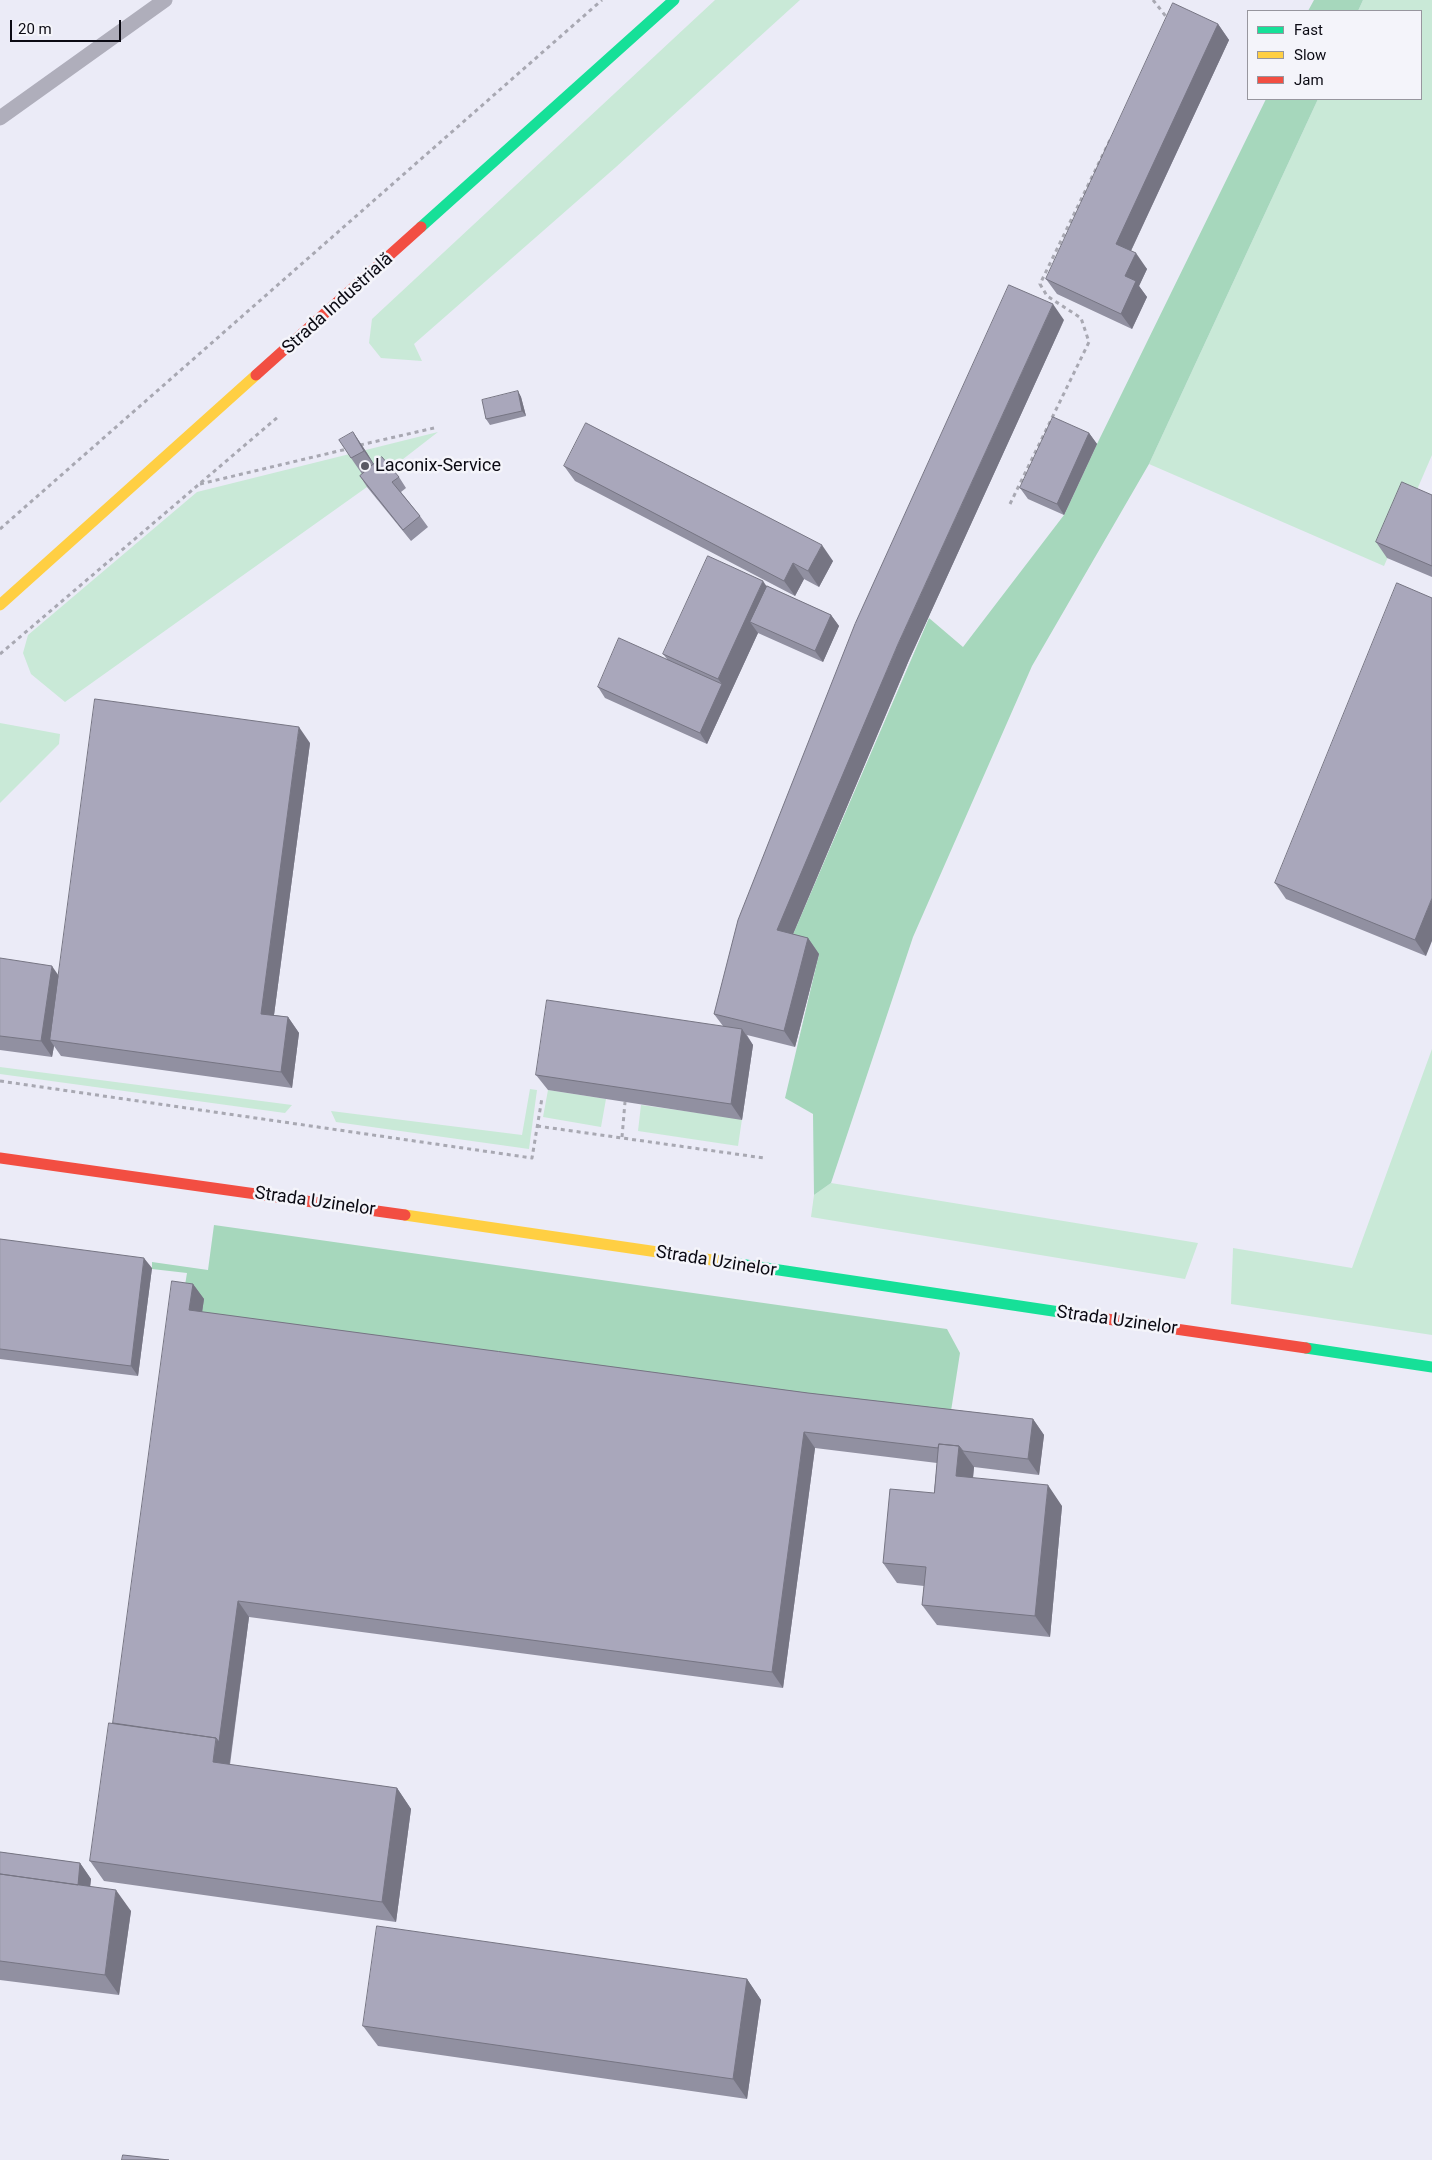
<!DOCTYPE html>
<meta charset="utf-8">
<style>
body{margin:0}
#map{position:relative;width:1432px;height:2160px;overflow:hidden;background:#ebebf7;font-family:Roboto,sans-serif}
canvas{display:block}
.legend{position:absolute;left:1247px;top:10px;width:175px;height:90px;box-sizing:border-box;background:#f4f4fa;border:1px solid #97969e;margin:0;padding:6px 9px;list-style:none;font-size:15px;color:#0b0a13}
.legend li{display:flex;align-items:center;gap:10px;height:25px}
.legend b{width:25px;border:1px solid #97969e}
.scale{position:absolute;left:10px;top:20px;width:111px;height:22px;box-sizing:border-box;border:2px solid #0b0a13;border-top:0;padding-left:6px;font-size:15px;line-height:18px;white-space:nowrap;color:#0b0a13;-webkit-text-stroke:4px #f4f4fa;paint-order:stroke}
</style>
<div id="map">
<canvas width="1432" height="2160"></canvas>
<ul class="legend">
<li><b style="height:6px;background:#16e098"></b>Fast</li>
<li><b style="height:6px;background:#ffcf43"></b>Slow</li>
<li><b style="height:6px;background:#f24e42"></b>Jam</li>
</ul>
<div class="scale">20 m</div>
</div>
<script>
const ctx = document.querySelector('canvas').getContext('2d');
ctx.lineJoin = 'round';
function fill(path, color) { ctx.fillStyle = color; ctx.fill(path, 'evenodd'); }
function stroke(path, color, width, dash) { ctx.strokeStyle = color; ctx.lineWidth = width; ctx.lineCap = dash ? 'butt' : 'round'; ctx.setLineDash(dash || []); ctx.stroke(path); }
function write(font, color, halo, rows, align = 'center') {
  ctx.font = font + ' Roboto,sans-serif'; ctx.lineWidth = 5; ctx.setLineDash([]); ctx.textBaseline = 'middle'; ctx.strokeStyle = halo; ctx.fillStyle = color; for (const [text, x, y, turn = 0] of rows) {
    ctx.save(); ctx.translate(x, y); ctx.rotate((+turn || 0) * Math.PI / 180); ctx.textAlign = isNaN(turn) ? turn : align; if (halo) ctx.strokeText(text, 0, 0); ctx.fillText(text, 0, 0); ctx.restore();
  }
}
const green = new Path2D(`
 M 715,0 L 800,0 L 616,167 L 414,344 L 422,361 L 381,358 L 369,343 L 372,319 Z
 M 1363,0 L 1432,0 L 1432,455 L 1384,566 L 1149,464 L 1318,99 L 1421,99 L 1421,11 L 1358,11 Z
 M 438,432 L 367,487 L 65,702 L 31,674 L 23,653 L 28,635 L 197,492 Z
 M 0,723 L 60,734 L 59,744 L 0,803 Z
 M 1432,1049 L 1432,1335 L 1231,1304 L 1233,1248 L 1352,1268 Z
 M 0,1067 L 292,1105 L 285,1113 L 0,1074 Z
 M 530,1089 L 537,1090 L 529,1149 L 336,1122 L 331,1111 L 522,1135 Z
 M 548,1090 L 606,1099 L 601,1127 L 543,1117 Z
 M 641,1105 L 742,1119 L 738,1146 L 638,1131 Z
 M 831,1183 L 1198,1243 L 1185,1279 L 811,1217 L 814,1195 Z`);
const forest = new Path2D(`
 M 1314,0 L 1363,0 L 1358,11 L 1308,11 Z
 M 1266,99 L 1318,99 L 1149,464 L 1032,666 L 913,937 L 831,1183 L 814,1195 L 813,1114 L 785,1098 L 819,954 L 788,946 L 929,618 L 963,647 L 1064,515 L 1097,444 Z
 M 214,1225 L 947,1329 L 960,1353 L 949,1424 L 200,1326 L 183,1297 L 187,1273 L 152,1269 L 152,1262 L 208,1270 Z`);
const path = new Path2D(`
 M 1153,0 L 1168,19
 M 360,445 L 434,428
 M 200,484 L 347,449
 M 1010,504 L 1089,342 L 1081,318 L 1047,296 L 1040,284 L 1110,140
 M 0,529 L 602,0
 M 0,654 L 279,416
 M 0,1081 L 532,1158 L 542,1098
 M 537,1126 L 764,1158
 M 622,1137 L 625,1102`);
const lane = new Path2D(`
 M 0,118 L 165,0`);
const fast = new Path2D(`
 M 421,227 L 674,0
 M 719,1261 L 1093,1317
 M 1306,1348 L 1432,1367`);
const slow = new Path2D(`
 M 0,605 L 256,375
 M 405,1215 L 719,1261`);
const jam = new Path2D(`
 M 256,375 L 421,227
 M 0,1158 L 405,1215
 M 1093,1317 L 1306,1348`);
const wall = new Path2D(`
 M 1218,24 L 1229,40 L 1131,251 L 1147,269 L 1139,286 L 1147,297 L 1132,329 L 1057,294 L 1046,279 Z
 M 1064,320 L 909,660 L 793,934 L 808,938 L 819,954 L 795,1047 L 747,1035 L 753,1045 L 742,1120 L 548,1090 L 536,1075 L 723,1026 L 714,1014 Z
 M 518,391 L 521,397 L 526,416 L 490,425 L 486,419 Z
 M 353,432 L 367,453 L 374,464 L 399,477 L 406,488 L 401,492 L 420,516 L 428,527 L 411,541 L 367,487 L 360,476 L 362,474 L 351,458 Z
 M 1089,433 L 1097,444 L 1064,515 L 1028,499 L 1020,488 Z
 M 564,466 L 833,561 L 819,587 L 804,579 L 795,596 L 575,481 Z
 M 1432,495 L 1432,577 L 1387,558 L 1376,542 Z
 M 767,586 L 831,615 L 839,626 L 823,662 L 758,633 L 707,744 L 605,698 L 598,687 L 667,659 L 663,654 Z
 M 1432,598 L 1426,956 L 1286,899 L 1275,883 Z
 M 310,743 L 274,1015 L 288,1017 L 299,1033 L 292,1088 L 61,1056 L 54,1046 L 52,1057 L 0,1050 L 0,958 L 59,976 Z
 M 0,1239 L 152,1268 L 138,1376 L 0,1359 Z
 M 193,1284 L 204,1299 L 202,1312 L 808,1393 L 1033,1419 L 1044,1435 L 1039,1475 L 974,1467 L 973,1478 L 1062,1506 L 1050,1637 L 937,1625 L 922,1605 L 924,1586 L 897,1583 L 883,1563 L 934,1493 L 937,1463 L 815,1448 L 783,1688 L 249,1617 L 230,1765 L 397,1788 L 411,1809 L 396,1922 L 104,1881 L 90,1861 L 113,1723 Z
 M 0,1852 L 80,1863 L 91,1879 L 90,1887 L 131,1911 L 119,1995 L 0,1980 Z
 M 747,1979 L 761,2000 L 747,2099 L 378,2046 L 363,2026 Z`);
const shadedWall = new Path2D(`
 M 1218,24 L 1229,40 L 1127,259 L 1116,244 Z
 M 1136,253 L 1147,269 L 1139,286 L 1147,297 L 1132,329 L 1121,314 L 1125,276 Z
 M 1053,304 L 1064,320 L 909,660 L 788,946 L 777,930 L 898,644 Z
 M 518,391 L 521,397 L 526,416 L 522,411 Z
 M 353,432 L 367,453 L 378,471 L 364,451 Z
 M 1089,433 L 1097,444 L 1064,515 L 1057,504 Z
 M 822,545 L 833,561 L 819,587 L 808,571 Z
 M 793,563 L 804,579 L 795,596 L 784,581 Z
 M 763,581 L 774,597 L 750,622 L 758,633 L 707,744 L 700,733 L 722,684 L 718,679 Z
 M 831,615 L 839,626 L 823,662 L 815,651 Z
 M 299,727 L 310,743 L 272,1030 L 261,1014 Z
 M 1432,898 L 1432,941 L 1426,956 L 1415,940 Z
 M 808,938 L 819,954 L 795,1047 L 784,1031 Z
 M 52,966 L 63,982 L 50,1040 L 54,1046 L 52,1057 L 41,1041 Z
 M 288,1017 L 299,1033 L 292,1088 L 281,1072 Z
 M 742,1029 L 753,1045 L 742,1120 L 731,1104 Z
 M 144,1258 L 152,1268 L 138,1376 L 131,1366 Z
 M 193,1284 L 204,1299 L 200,1326 L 189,1310 Z
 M 1033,1419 L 1044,1435 L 1039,1475 L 1028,1459 Z
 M 804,1432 L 815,1448 L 783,1688 L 772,1672 Z
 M 959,1446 L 974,1467 L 971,1497 L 956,1476 Z
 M 1048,1485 L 1062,1506 L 1050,1637 L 1035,1616 Z
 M 238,1601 L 249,1617 L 227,1783 L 213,1762 Z
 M 397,1788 L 411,1809 L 396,1922 L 382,1902 Z
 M 80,1863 L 91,1879 L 88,1905 L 77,1889 Z
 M 116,1890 L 131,1911 L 119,1995 L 105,1975 Z
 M 747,1979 L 761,2000 L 747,2099 L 733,2079 Z`);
const building = new Path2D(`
 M 1173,3 L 1218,24 L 1116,244 L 1136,253 L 1125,276 L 1136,281 L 1121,314 L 1046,279 Z
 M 1009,285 L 1053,304 L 898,644 L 777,930 L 808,938 L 784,1031 L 714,1014 L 738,920 L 855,624 Z
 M 518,391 L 522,411 L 486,419 L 482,400 Z
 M 1053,417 L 1089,433 L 1057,504 L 1020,488 Z
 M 586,423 L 822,545 L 808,571 L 793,563 L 784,581 L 564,466 Z
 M 353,432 L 364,451 L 351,458 L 339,440 Z
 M 382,457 L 399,477 L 392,482 L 420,516 L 403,530 L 360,476 Z
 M 1402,482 L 1432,495 L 1432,566 L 1376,542 Z
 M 708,556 L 763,581 L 718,679 L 663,654 Z
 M 1397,583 L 1432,598 L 1432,898 L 1415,940 L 1275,883 Z
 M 767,586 L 831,615 L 815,651 L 750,622 Z
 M 619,638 L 722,684 L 700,733 L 598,687 Z
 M 95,699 L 299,727 L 261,1014 L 288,1017 L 281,1072 L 50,1040 Z
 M 0,958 L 52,966 L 41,1041 L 0,1036 Z
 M 547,1000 L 742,1029 L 731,1104 L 536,1075 Z
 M 0,1239 L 144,1258 L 131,1366 L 0,1349 Z
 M 172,1281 L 193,1284 L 189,1310 L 808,1393 L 1033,1419 L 1028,1459 L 963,1451 L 959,1446 L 939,1444 L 938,1448 L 804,1432 L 772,1672 L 238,1601 L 219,1742 L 216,1738 L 113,1723 Z
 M 939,1444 L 959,1446 L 956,1476 L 1048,1485 L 1035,1616 L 922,1605 L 926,1567 L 883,1563 L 890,1489 L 934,1493 Z
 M 109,1723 L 216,1738 L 213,1762 L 397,1788 L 382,1902 L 90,1861 Z
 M 0,1852 L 80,1863 L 78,1885 L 0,1874 Z
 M 0,1874 L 116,1890 L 105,1975 L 0,1961 Z
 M 377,1926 L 747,1979 L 733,2079 L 363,2026 Z
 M 123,2155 L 169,2160 L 122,2160 Z`);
const markers = [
 [365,466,5,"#595963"]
];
const streetNames = [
 ["Strada Industrială",338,304,-42],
 ["Strada Uzinelor",315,1202,8],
 ["Strada Uzinelor",716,1262,9],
 ["Strada Uzinelor",1117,1321,8]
];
const poiNames = [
 ["Laconix-Service",375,466]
];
fill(green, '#c9e9d7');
fill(forest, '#a6d7bc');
stroke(path, '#a8a8b2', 3, [4, 4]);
stroke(lane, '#afaebb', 15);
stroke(fast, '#16e098', 11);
stroke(slow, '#ffcf43', 11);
stroke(jam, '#f24e42', 11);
fill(wall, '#9190a1');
fill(shadedWall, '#767583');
fill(building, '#a9a7bb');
stroke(building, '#767583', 1);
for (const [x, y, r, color] of markers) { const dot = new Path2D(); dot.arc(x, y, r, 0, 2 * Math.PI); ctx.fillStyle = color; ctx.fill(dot); stroke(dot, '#f4f4fa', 2); }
write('18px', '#0b0a13', '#f4f4fa', streetNames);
write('18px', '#0b0a13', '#f4f4fa', poiNames, 'left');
</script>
